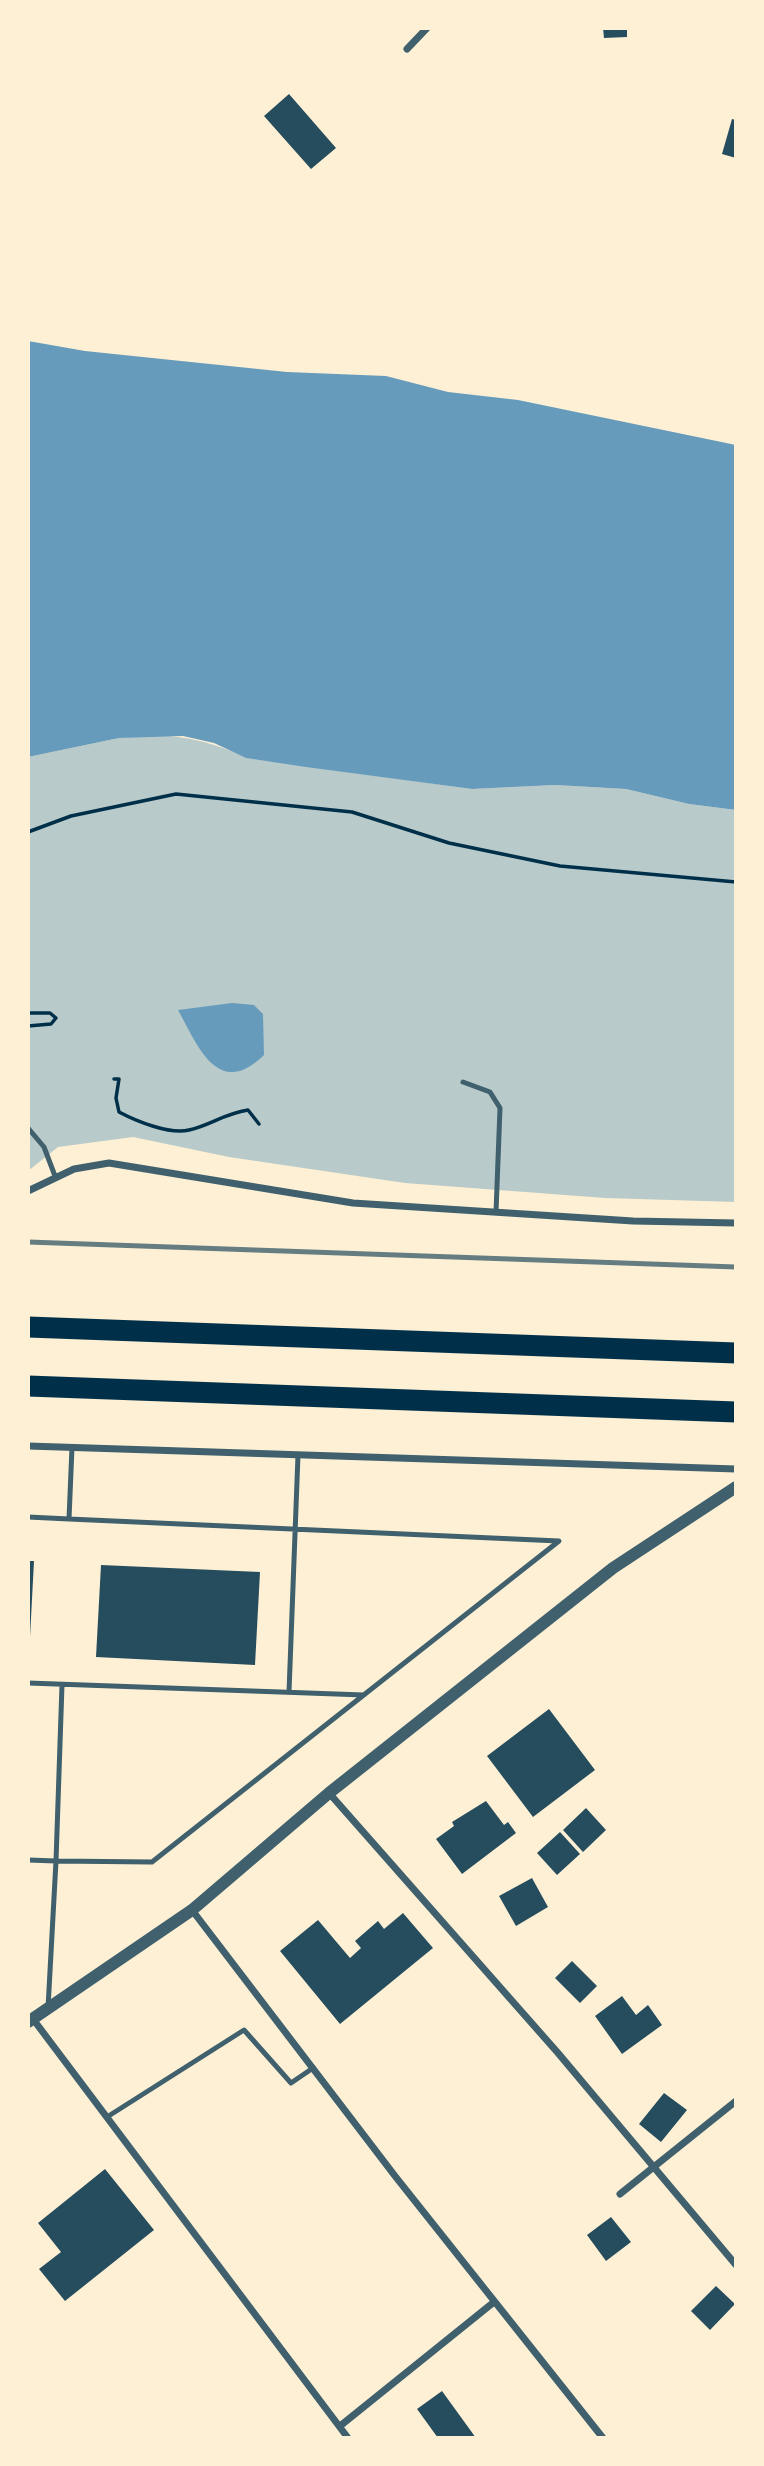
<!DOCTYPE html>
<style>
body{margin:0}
#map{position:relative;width:764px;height:2466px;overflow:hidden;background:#fdf0d5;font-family:Quicksand,sans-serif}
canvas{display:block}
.frame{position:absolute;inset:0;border:30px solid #fdf0d5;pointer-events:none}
</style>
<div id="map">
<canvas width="764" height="2466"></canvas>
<div class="frame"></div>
</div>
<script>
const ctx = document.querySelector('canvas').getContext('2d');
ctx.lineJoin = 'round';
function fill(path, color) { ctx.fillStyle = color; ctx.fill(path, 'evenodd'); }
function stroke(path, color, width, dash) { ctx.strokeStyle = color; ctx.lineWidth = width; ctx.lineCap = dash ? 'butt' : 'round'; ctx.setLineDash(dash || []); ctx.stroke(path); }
const green = new Path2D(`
 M 153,735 C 188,736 215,743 247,758 L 472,789 L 555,785 L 626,789 L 689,804 L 736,810 L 736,1202 L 605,1198 L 405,1183 L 229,1157 L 133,1137 L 58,1147 L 28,1171 L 28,757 L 119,738 Z`);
const water = new Path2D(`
 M 28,341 L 85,351 L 287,372 L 386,376 L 448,392 L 518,400 L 736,445 L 736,810 L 689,804 L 626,789 L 555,785 L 472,789 L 306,767 L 246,758 L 214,743 L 183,736 L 119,738 L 28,757 Z
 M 232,1003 L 254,1005 L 263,1014 L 264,1055 C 218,1100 198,1046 178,1010 Z`);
const building = new Path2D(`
 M 603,28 L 627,28 L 627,37 L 604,38 Z
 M 289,94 L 336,148 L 311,169 L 264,116 Z
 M 732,119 L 736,120 L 736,158 L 722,154 Z
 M 28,1561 L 34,1561 L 30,1637 L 28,1637 Z
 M 101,1565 L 260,1572 L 255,1665 L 96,1657 Z
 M 549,1709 L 595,1770 L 533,1817 L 487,1756 Z
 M 486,1801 L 504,1825 L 508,1822 L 516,1833 L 462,1874 L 436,1839 L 454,1826 L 452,1822 Z
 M 586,1808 L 606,1830 L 583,1852 L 563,1830 Z
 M 560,1832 L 580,1854 L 557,1875 L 537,1853 Z
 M 532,1878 L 548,1907 L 516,1926 L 499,1896 Z
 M 403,1913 L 433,1948 L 340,2024 L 280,1951 L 318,1920 L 350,1958 L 361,1948 L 355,1941 L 378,1921 L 384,1929 Z
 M 572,1961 L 597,1986 L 580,2003 L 555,1978 Z
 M 622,1996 L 636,2015 L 648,2005 L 662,2025 L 622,2054 L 595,2016 Z
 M 664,2093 L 687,2110 L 661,2142 L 639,2124 Z
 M 105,2169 L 154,2230 L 65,2301 L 39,2269 L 61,2252 L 38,2223 Z
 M 611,2217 L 631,2242 L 606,2261 L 587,2235 Z
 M 716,2286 L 735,2304 L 710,2330 L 691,2311 Z
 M 442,2391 L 476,2438 L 438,2438 L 417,2409 Z`);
const path = new Path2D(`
 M 28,832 L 71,816 L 176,794 L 352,812 L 449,843 L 560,866 L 736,882
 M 28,1013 L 50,1013 L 56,1018 L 51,1024 L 28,1026
 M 114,1079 L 119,1079 L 116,1098 L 119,1112 C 136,1121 170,1135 189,1130 C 211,1125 223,1114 248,1110 L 259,1124`);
const service = new Path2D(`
 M 463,1082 L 490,1092 L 500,1108 L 496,1212
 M 28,1128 L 44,1147 L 55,1176
 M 28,1517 L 69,1519
 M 28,1683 L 364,1695
 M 289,1692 L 298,1455
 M 28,1860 L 56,1861 L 62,1685
 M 48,2008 L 56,1861 L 152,1862 L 559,1541 L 69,1519 L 72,1447
 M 107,2117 L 244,2030 L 291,2083 L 313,2068`);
const minor = new Path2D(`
 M 407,49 L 427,28
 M 28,1191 L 74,1169 L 109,1163 L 353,1203 L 633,1221 L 736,1223
 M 28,1446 L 736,1469
 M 329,1793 L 558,2053 L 736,2265
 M 192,1910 L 395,2176 L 603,2438
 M 33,2019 L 348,2438
 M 620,2194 L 736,2101
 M 340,2426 L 494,2302`);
const tertiary = new Path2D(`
 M 28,2022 L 192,1910 L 329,1793 L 613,1568 L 736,1487`);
const motorway = new Path2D(`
 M 28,1327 L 736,1353
 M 28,1386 L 736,1412`);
const rail = new Path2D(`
 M 28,1242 L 736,1267`);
fill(green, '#b9caca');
fill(water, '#669bbc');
fill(building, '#264d5e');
stroke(path, '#003049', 3.5);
stroke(service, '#3f606c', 5);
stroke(minor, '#3f606c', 7);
stroke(tertiary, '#3f606c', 12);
stroke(motorway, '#003049', 21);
stroke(rail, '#657d81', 5);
</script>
